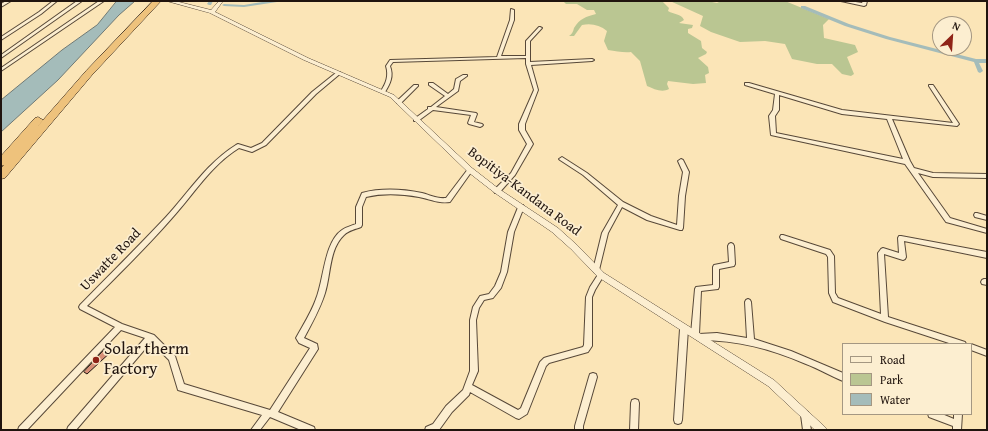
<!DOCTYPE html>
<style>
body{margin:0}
#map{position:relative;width:988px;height:431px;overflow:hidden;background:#fbe5b7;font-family:"Gentium Book Plus",serif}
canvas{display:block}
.frame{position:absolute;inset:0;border:2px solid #20140e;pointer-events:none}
.legend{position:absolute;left:842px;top:343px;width:130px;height:72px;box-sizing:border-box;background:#fceed0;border:1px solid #a49782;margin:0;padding:5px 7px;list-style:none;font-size:12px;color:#20140e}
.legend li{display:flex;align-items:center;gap:8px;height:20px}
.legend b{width:20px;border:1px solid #a49782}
.north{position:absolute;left:932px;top:16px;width:40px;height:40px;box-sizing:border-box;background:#fceed0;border:1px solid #a49782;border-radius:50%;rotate:25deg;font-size:11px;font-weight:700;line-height:16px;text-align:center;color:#20140e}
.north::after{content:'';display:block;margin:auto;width:14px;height:18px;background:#8f2418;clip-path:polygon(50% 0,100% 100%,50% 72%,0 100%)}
</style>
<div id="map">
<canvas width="988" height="431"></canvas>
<div class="frame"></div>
<ul class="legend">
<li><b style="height:5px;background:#fceed0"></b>Road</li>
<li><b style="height:11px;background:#bac692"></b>Park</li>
<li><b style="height:11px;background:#a4bcba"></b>Water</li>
</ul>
<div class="north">N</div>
</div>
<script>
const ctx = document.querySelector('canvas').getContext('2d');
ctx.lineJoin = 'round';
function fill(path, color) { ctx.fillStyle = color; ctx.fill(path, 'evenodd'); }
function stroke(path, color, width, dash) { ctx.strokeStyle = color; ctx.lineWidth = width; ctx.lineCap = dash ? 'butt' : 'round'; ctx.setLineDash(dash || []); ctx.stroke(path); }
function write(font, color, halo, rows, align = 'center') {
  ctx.font = font + ' "Gentium Book Plus",serif'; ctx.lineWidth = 3.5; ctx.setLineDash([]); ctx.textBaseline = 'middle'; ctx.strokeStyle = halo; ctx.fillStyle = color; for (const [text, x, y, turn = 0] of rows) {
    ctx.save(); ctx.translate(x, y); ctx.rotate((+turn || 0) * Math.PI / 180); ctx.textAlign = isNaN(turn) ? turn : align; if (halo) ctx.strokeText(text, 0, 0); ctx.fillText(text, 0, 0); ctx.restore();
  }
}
const green = new Path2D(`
 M 563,1 L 662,1 L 669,8 L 668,11 C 674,15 681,13 684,20 L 679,23 L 693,25 L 692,28 L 688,29 L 688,33 L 701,41 L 702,48 L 707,52 L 706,54 L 698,58 L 708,67 L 709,73 L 705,75 L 706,83 L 693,84 L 668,81 L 667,84 L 669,89 C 662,93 654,89 647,86 L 640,61 L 631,52 C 624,53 616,51 608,50 L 604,41 L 607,31 C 600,25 591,23 582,25 L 574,36 L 569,36 C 572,34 573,32 574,28 C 580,18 586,17 596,14 L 594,10 L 587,10 L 577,4 L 566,4 Z
 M 670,1 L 707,1 L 717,3 L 721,1 L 785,1 L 829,19 L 823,25 L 824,38 L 855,45 L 858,52 L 847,57 L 854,74 L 851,76 L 842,74 L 832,64 L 817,64 L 792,59 L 785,44 L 765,41 L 740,42 L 711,32 L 700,26 L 703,16 Z`);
const water = new Path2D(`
 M 117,1 L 135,1 L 119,15 L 58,80 L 1,132 L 1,100 L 62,50 L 97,25 Z`);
const canal = new Path2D(`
 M 209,1 L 213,1 L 211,5 L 209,5 L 207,4 Z
 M 268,1 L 279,1 L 277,2 L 244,7 L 224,6 L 222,5 L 224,4 L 244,5 Z
 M 801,6 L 805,6 L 849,24 L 890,37 L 976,59 L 987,59 L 987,63 L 979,63 L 983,71 L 980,73 L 978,72 L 974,62 L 886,39 L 845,26 L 801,8 Z`);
const building = new Path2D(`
 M 107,347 L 113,350 L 87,374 L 84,372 Z`);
const minor = new Path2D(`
 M 6,1 L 11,1 L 1,7 L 1,4 Z
 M 53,1 L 57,1 L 41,14 L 1,40 L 1,37 L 39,12 Z
 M 77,1 L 82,1 L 1,58 L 1,55 Z
 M 99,1 L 104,1 L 1,71 L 1,68 Z
 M 841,1 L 849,1 L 862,3 L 863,1 L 867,1 L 866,5 L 864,6 Z
 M 511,9 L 514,10 L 514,20 L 501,56 L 526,56 L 526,41 L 539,27 L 540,27 L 542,28 L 530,41 L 530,62 L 592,59 L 594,60 L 592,61 L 531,65 L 538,90 L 525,124 L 525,130 L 533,144 L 515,175 L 499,193 L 495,193 L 494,191 L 495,189 L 511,173 L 527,144 L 519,130 L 519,124 L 534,90 L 526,64 L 526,58 L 393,62 L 390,66 C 394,76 390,84 385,92 L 381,92 L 381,91 C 386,83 389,76 386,66 L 390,60 L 497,57 L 510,20 Z
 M 337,72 L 339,72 L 341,73 L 316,94 L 266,145 L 252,152 L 239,148 C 210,166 194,194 172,218 C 145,249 116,277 87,306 L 122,324 L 154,335 L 175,356 L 184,384 L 270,410 L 310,348 L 299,343 L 296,338 C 303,325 311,313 316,299 C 324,280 324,242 342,230 C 346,227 351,226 356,224 L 356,207 L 362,193 C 381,188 402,189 422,193 C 430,195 437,199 446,198 L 468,169 L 472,169 L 473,170 L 472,171 L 450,202 C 439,204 430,199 419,197 C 402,194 383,193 366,197 L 362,207 L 362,225 L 361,227 C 356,229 349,230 344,235 C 329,249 331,274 325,293 C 320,309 312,323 304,338 L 317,344 L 318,349 L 278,412 L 314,427 L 315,430 L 301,430 L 270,417 L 260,430 L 251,430 L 262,415 L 178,390 L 169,360 L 151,342 L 76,430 L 67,430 L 68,427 L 145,338 L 121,330 L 27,430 L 18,430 L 19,427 L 115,327 L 80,309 L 79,307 L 80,305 C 108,276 138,247 166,217 C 189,192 207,163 236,145 L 238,144 L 251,148 L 262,143 L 312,92 Z
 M 463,75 L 467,75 L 467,76 L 460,81 L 458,91 L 436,107 L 476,113 L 477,114 L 474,122 L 482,124 L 483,125 L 482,126 L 480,127 L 469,124 L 468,123 L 471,115 L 433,110 L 418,121 L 414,121 L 414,119 L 428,109 L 428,107 L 431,107 L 445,96 L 429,85 L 429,83 L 433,83 L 448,94 L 454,89 L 456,79 Z
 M 745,83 L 749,83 L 842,110 L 953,123 L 929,86 L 929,85 L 933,85 L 959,124 L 957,126 L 892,119 L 910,161 L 914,168 L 933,173 L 987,174 L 987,178 L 933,177 L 918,173 L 950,218 L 987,229 L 987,233 L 946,222 L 905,164 L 771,135 L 769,116 L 773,110 L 775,94 L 745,85 ZM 779,95 L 842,114 L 887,119 L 903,159 L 776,133 L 775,116 L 779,110 Z
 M 414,85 L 418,85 L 418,86 L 401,103 L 397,103 L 397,101 Z
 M 562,157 L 587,173 L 623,202 L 651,216 L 677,225 L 679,196 L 683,172 L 678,161 L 681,159 L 683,160 L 689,172 L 685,196 L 683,228 L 682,230 L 680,230 L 647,220 L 622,207 L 608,233 L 599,270 L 598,272 L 596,273 L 594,272 L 593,270 L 602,233 L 618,205 L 583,175 L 560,160 L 559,159 Z
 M 519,205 L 523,205 L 524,207 L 514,232 L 507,272 L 501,288 L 493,298 L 484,300 L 479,308 L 476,320 L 478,371 L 472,385 L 518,410 L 521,408 L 540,362 L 544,358 L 547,357 L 583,347 L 584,345 L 586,297 L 590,287 L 599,273 L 601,272 L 603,273 L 604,275 L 595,290 L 592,297 L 592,346 L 588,352 L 549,363 L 546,366 L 527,414 L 519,419 L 516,418 L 470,392 L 469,395 L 452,412 L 439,430 L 425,430 L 426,427 L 433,424 L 446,406 L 463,390 L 470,371 L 470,320 L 473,307 L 480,296 L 489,294 L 495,286 L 501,272 L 508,232 Z
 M 975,213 L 977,213 L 987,216 L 987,220 L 975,217 L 974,215 Z
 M 781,235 L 783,235 L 830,250 L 834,256 L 835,293 L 838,298 L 881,314 L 878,253 L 881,249 L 883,248 L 899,253 L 898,238 L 899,236 L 901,236 L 987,252 L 987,258 L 904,241 L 906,257 L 905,259 L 903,260 L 884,254 L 888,317 L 962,341 L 965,342 L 966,344 L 952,344 L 885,322 L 833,302 L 829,293 L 828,257 L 826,254 L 781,239 L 780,237 Z
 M 731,243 L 733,244 L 734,246 L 735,264 L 734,266 L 719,269 L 719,287 L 718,289 L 701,291 L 699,334 L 717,333 L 747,338 L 745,302 L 746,300 L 748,299 L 750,300 L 751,302 L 754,339 L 791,351 L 843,373 L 843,381 C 831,376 819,369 806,364 C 771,349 738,340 699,340 L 696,339 L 695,337 L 692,336 L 691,334 L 695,289 L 696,287 L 713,285 L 713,267 L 714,265 L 729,262 L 728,246 L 729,244 Z
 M 984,279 L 987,279 L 987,285 L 982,284 L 981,282 L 982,280 Z
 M 684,326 L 686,327 L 688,329 L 682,420 L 681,423 L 678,424 L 675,423 L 674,420 L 680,329 L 682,327 Z
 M 970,344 L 971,344 L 987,350 L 987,356 L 971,350 L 971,344 Z
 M 593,373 L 596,374 L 597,377 L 583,426 L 583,430 L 575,430 L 575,426 L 589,377 L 590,374 Z
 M 635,399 L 638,400 L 639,403 L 638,430 L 630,430 L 631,403 L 632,400 Z
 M 805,411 L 808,412 L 811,430 L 803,430 L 801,415 L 802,412 Z
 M 928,414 L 942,414 L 954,419 L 954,414 L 962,414 L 961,430 L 953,430 L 953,426 L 929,417 Z`);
const tertiary = new Path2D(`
 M 167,1 L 175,1 L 211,10 L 219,1 L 223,1 L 215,12 L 308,58 L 394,95 L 472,168 L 499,189 L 558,228 L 577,245 L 604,273 L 774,380 L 825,427 L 827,430 L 815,430 L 768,386 L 598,277 L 571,249 L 552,232 L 495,193 L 468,172 L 390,97 L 304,60 L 210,13 Z`);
const motorway = new Path2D(`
 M 153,1 L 161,1 L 92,75 L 5,178 L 1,179 L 1,168 L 4,165 L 1,166 L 1,156 L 35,118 L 38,117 L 43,120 L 37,127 L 86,71 Z`);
const markers = [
 [96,360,4,"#8f2418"]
];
const streetNames = [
 ["Bopitiya-Kandana Road",524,192,37],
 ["Uswatte Road",111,260,-46]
];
const nearPoinames = [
 ["Solar therm",104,350],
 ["Factory",104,370]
];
fill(green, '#bac692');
fill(water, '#a4bcba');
stroke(water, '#6f7975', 1);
fill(canal, '#a4bcba');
fill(building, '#d88f77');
stroke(building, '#20140e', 1);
stroke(minor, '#574838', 2);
stroke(tertiary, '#574838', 1);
stroke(motorway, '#20140e', 1);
fill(minor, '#fceed0');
fill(tertiary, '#fceed0');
fill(motorway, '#eec27c');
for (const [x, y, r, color] of markers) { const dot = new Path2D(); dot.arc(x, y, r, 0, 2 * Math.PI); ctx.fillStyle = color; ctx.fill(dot); stroke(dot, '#fceed0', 1.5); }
write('14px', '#20140e', '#fceed0', streetNames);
write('17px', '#20140e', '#fceed0', nearPoinames, 'left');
</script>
